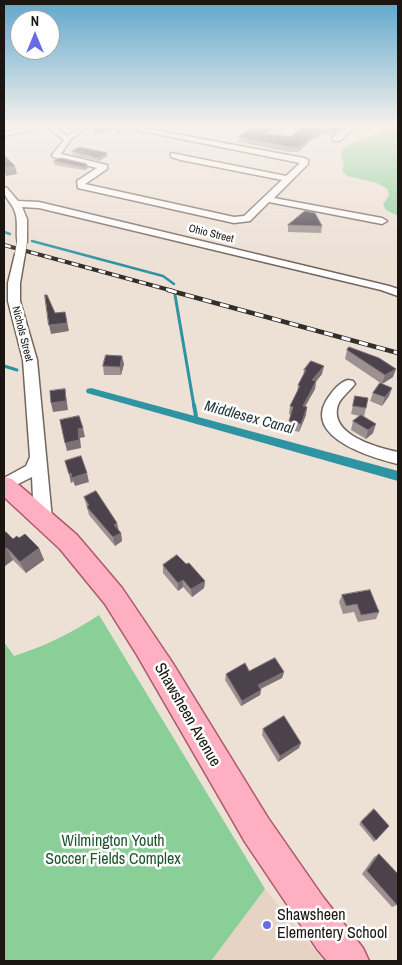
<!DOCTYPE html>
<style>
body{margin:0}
#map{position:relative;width:402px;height:965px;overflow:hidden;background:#ede0d5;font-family:"Archivo Narrow",sans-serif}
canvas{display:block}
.frame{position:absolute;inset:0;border:5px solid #1b1612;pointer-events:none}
.north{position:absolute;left:10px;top:10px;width:50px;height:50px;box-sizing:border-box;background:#fff;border:1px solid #a4a2a0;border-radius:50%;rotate:0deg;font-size:14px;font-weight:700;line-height:20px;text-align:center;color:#1b1612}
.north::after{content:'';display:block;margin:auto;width:18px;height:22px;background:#686de6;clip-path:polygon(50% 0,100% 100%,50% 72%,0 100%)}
</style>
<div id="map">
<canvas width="402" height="965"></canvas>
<div class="frame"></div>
<div class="north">N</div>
</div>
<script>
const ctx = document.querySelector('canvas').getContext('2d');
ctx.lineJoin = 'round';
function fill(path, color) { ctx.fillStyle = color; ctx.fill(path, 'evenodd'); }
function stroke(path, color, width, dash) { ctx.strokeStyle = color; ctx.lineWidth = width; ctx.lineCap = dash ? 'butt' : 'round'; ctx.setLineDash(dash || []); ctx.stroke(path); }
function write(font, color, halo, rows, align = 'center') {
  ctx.font = font + ' "Archivo Narrow",sans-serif'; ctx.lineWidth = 5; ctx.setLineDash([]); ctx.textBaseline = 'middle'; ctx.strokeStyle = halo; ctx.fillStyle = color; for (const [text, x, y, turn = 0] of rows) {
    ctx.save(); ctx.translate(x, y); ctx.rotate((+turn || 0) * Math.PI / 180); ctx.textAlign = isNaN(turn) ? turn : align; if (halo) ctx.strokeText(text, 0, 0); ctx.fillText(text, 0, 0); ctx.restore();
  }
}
const built = new Path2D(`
 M 265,889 L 324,961 L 211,961 Z`);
const green = new Path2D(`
 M 388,127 L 398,127 L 398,216 L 386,210 L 383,205 L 389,195 L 387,189 L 377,183 L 347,176 L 342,171 L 344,165 L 341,153 C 346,140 377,138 388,127 Z
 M 99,615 L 265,889 L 211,961 L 4,961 L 4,642 L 14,656 C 45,646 72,633 99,615 Z`);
const streamFar2 = new Path2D(`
 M 4,232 L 10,234
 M 32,241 L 163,276 L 174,284`);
const streamFar1 = new Path2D(`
 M 175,295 L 194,406
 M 4,366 L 17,370`);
const stream = new Path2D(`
 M 194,405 L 197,422`);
const canal = new Path2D(`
 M 91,388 L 398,471 L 398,481 L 87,393 L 86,391 L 87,389 Z`);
const minor = new Path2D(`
 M 27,127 L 43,127 L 4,136 L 4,132 Z
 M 47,127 L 55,127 L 67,136 L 80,127 L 88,127 L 71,139 L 61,154 L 107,165 L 107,169 L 85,184 L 234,217 L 244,216 L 282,180 L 181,160 L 171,157 L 171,153 L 286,176 L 300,163 L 122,127 L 138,127 L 304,158 L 308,160 L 308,164 L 274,198 L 382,218 L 387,221 L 382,224 L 269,202 L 250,221 L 234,223 L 78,188 L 77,181 L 97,168 L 53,157 L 52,155 L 64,140 Z
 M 348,127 L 356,127 L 339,141 L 333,141 L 333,137 Z
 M 4,187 L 7,188 L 18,201 L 39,202 L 389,286 L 398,289 L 398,296 L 381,290 L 39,208 L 22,207 L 27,219 L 27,242 L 22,245 L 18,244 C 15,235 19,223 15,212 C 12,202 3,198 4,187 Z
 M 20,251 L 25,254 L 20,283 L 20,301 L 37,360 L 52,519 L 49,524 L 43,526 L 37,524 L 34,519 L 32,477 L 4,491 L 4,478 L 26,466 L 30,457 L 23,360 L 8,301 L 8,283 L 15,254 Z
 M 348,380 L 353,381 L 355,384 C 350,391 341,397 338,405 C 328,435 379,448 398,452 L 398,464 C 374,458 305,439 326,401 C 331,393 339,382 348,380 Z`);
const major = new Path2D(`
 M 4,477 L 12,479 L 77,535 L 122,588 L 172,662 L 268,818 L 323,897 L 363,948 L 369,961 L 327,961 L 317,949 L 245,842 L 137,655 L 105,604 L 60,549 L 4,497 Z`);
const railFar1 = new Path2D(`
 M 4,245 L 173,291`);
const rail = new Path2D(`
 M 168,290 L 398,353`);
const minorBridge = new Path2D(`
 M 20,254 L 22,242`);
const wall = new Path2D(`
 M 302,127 L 342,127 L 333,135 L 322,133 L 316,139 L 313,138 L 298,152 L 289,152 L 239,142 L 239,137 L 268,133 L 291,137 Z
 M 72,151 L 107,156 L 99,161 L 73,155 Z
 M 54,161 L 87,164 L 88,168 L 84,170 L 54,165 Z
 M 288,225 L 322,226 L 321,233 L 288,232 Z
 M 347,350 L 393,377 L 382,384 L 345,359 Z
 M 124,364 L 121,375 L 104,375 L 103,366 Z
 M 304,370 L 322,374 L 316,381 L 315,389 L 305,406 L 306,415 L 299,432 L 288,429 L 291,415 L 289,414 L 290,406 L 297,393 L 298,385 L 303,377 Z
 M 392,388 L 389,396 L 382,406 L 370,401 L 373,393 Z
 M 355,396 L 366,408 L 364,417 L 373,433 L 366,439 L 351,430 L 353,421 L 360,416 L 351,414 Z
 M 84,497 L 118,530 L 121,533 L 122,541 L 115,546 L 89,515 Z
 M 4,533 L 13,539 L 19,538 L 39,548 L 44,560 L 26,573 L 13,560 L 5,566 L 4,565 Z
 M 186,564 L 205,581 L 204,588 L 192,597 L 183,587 L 178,591 L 163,573 L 163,565 Z
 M 342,595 L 379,612 L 376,619 L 358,622 L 354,612 L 343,614 L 339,602 Z
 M 249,671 L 284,672 L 282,678 L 261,689 L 261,690 L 260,695 L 241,706 L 225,680 L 226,674 Z
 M 263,729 L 301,743 L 299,748 L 278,762 L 262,735 Z
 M 372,811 L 376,840 L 374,842 L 359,824 Z
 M 379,854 L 397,905 L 392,907 L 362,874 L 374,857 Z`);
const shadedWall = new Path2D(`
 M 100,127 L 114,127 L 114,130 L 95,134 L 94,128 Z
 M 118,127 L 124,127 L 125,129 L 116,135 L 115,129 Z
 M 269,127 L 275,127 L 262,138 L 262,133 Z
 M 336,127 L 342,127 L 333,135 L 334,129 Z
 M 323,128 L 322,133 L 316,139 L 316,133 Z
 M 314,133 L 313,138 L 298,152 L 299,147 Z
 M 107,153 L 107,156 L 99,161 L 98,158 Z
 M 87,164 L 88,168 L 84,170 L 83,167 Z
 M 15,166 L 17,174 L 6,176 L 4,168 Z
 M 65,312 L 69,331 L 51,334 L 49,325 Z
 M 122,356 L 124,364 L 121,375 L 120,367 Z
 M 324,366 L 322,374 L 311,388 L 312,380 Z
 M 396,369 L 393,377 L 382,384 L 385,375 Z
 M 316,381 L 315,389 L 301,414 L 303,406 Z
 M 392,388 L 389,396 L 382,406 L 385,397 Z
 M 65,389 L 68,410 L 53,412 L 51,403 Z
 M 307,407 L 306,415 L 299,432 L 301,424 Z
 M 376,424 L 373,433 L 366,439 L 368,430 Z
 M 83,428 L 85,437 L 80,438 L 81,448 L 67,451 L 65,443 L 78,429 Z
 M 71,473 L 73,482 L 71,483 L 69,474 Z
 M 87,473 L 89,482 L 75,486 L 72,478 Z
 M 117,523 L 119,531 L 114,525 Z
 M 121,533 L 122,541 L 115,546 L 113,537 Z
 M 7,548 L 13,560 L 5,566 L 4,564 L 4,550 Z
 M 39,548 L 44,560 L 26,573 L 20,562 Z
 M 183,580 L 183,587 L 178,591 L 178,583 Z
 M 205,581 L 204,588 L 192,597 L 191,589 Z
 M 284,672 L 282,678 L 257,690 L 258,685 Z
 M 261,690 L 260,695 L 241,706 L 242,701 Z
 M 301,743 L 299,748 L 278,762 L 280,756 Z`);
const building = new Path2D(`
 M 252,127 L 269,127 L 262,133 L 291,137 L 302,127 L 336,127 L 334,129 L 323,128 L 316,133 L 314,133 L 299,147 L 290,147 L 239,137 Z
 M 80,147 L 107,153 L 98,158 L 72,151 Z
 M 4,156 L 5,156 L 15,166 L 4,168 Z
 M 61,158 L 87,164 L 83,167 L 54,161 Z
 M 305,211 L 315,213 L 322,226 L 288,225 Z
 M 45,295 L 47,295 L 55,313 L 65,312 L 67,323 L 49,325 Z
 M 349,347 L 379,358 L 396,369 L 385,375 L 347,350 Z
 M 106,355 L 122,356 L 120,367 L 103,366 Z
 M 311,361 L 324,366 L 312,380 L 316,381 L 303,406 L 307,407 L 301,424 L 289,421 L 293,407 L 290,406 L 300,386 L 298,385 L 306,370 L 304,370 Z
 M 380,383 L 392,388 L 385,397 L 373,393 Z
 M 65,389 L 66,401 L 51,403 L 50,391 Z
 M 355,396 L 368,398 L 366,408 L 353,406 Z
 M 361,415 L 376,424 L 368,430 L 353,421 Z
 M 79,416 L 83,428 L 78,429 L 79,440 L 65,443 L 60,420 Z
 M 81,456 L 87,473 L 72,478 L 71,473 L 69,474 L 65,461 Z
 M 96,491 L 117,523 L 114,525 L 121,533 L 113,537 L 87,507 L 89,505 L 84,497 Z
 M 6,532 L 13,539 L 17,536 L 19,538 L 25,534 L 39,548 L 20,562 L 7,548 L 4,550 L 4,533 Z
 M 177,555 L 186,564 L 189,563 L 205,581 L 191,589 L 183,580 L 178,583 L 163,565 Z
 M 370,590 L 379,612 L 361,615 L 357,604 L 346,606 L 342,595 Z
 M 275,658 L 284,672 L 258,685 L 261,690 L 242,701 L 226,674 L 245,663 L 249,671 Z
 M 284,716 L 301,743 L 280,756 L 263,729 Z
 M 374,809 L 389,826 L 376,840 L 361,822 Z
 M 379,854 L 398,874 L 398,904 L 397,905 L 367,871 Z`);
const markers = [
 [267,925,5,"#686de6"]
];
const farStreetnames = [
 ["Ohio Street",211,234,14],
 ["Nichols Street",22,334,76]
];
const waterNames = [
 ["Middlesex Canal",249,418,15]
];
const nearStreetnames = [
 ["Shawsheen Avenue",187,715,60]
];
const nearParknames = [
 ["Wilmington Youth",113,842],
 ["Soccer Fields Complex",113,860]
];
const nearPoinames = [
 ["Shawsheen",277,916],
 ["Elementery School",277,934]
];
fill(built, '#e6d3c3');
fill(green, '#89cf97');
stroke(streamFar2, '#2f94a2', 2.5);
stroke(streamFar1, '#2f94a2', 3);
stroke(stream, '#2f94a2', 4);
fill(canal, '#2f94a2');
stroke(minor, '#72665d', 3);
stroke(major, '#ae586a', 3);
fill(minor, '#fff');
fill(major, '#feb0c2');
stroke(railFar1, '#342e29', 4);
stroke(rail, '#342e29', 4.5);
stroke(railFar1, '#fff', 2.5, [7]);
stroke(rail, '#fff', 3, [9]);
stroke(minorBridge, '#72665d', 11, []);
stroke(minorBridge, '#fff', 10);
fill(wall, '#9c9190');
fill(shadedWall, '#7c7175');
fill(building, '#4b424c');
stroke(building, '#7c7175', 1);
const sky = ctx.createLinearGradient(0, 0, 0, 262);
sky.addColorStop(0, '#5ea7cc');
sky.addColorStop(0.48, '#f7f1ec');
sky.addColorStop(1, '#f7f1ec00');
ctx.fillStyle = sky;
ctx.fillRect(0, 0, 402, 262);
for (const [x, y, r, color] of markers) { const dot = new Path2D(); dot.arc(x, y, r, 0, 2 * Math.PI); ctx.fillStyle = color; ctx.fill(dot); stroke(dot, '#fff', 2); }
write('11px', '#1b1612', '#fff', farStreetnames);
write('italic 15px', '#1c3236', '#fff', waterNames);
write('16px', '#1b1612', '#fff', nearStreetnames);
write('16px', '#1e542d', '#fff', nearParknames);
write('16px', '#1b1612', '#fff', nearPoinames, 'left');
</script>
